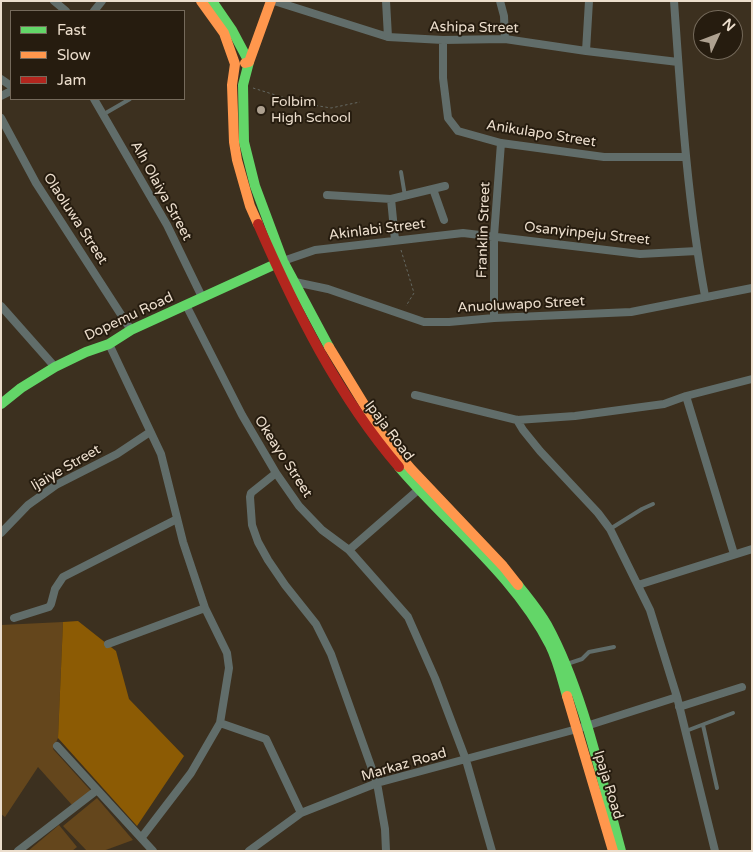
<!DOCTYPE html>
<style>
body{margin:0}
#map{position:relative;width:753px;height:852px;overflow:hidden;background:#3c301f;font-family:"Varela Round",sans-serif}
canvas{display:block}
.frame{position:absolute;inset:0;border:2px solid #ecdecd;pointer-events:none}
.legend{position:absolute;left:10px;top:10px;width:175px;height:90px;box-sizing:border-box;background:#261c0f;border:1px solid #756a5b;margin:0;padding:6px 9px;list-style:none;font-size:15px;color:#ecdecd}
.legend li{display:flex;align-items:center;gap:10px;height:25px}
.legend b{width:25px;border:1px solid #756a5b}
.north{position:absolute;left:693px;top:10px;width:50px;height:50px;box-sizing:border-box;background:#261c0f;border:1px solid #756a5b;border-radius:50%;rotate:47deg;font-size:14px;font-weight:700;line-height:20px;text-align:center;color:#ecdecd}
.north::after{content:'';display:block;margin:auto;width:18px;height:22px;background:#aea190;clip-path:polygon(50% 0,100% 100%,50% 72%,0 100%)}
</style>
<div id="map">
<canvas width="753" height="852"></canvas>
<div class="frame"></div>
<ul class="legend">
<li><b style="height:6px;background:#63d668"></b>Fast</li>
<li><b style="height:6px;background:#ff974d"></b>Slow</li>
<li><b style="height:6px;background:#b3261e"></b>Jam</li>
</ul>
<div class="north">N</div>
</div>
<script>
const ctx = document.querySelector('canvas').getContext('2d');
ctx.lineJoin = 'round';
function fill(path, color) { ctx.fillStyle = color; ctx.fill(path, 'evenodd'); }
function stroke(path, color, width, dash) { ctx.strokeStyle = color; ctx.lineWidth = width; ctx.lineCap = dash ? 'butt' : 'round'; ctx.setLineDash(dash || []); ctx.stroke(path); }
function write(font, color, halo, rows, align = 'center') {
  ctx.font = font + ' "Varela Round",sans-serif'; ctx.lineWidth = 4; ctx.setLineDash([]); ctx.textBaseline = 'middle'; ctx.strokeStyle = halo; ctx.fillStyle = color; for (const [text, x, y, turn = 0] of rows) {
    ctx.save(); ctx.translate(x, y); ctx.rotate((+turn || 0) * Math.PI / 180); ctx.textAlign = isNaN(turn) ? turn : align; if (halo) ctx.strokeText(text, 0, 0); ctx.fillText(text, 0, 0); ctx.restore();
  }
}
const green = new Path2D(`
 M 63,622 L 58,738 L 53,749 L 91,791 L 72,805 L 38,767 L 5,817 L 1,814 L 1,625 Z
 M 97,798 L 133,840 L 103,851 L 87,851 L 63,826 Z
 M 59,825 L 77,847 L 72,851 L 28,851 Z`);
const forest = new Path2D(`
 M 78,621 L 116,651 L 129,699 L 184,756 L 137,826 L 58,738 L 63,622 Z`);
const path = new Path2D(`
 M 253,88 L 301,103 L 331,108 L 360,102
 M 401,250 L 414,293 L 406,306`);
const lane = new Path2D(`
 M 104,114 L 130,99
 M 401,172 L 405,196
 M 610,529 L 642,509 L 653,504
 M 567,664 L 582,659 L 589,652 L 614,647
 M 703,725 L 717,788
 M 686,731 L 733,713`);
const street = new Path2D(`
 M 54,1 L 66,11
 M 274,1 L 388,37 L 443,40 L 505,39 L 586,51 L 678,62
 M 386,1 L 388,37
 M 500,1 L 504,16 L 505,39
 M 674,1 C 681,100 687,199 705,296
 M 94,11 L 102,1
 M 443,40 L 443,78 L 448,118 L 458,131 L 501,143 L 604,157 L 686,157
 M 586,51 L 589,1
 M 1,79 L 11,86
 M 1,96 L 11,91
 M 94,99 L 167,225 L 202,297
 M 1,118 L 36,183 L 131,330
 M 433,189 L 444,220
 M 327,195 L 391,199 L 445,186
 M 391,199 L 395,240
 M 283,261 L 315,250 L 463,233 L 640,254 L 697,251
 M 291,283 L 295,282 L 328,289 L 424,322 L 449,322 L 494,318 L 631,312 L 752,288
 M 186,305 L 242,415 L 276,473 L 299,506 L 322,530 L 349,550 L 408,617 L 435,678 L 466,760 L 492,851
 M 1,306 L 55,367
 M 494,318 L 494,236 L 501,143
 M 109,344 L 161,454 L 183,542 L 205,608 L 227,653 L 229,668 L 220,723 L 191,773 L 142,837
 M 415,395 L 517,420 L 575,416 L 664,404 L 686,396 L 752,379
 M 686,396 L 734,554
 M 517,420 L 523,430 L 540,451 L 598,513 L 610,529 L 650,610 L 677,697 L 715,851
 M 276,473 L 251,493 L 250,497 L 252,525 L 258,542 L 268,560 L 285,585 L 316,624 L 331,654 L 377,783 L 385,829 L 386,851
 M 1,533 L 28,505 L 56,485 L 117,454 L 150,432
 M 349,550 L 418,490
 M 638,585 L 752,549
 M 14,618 L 49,607 L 51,604 L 55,589 L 63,577 L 177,519
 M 108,644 L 205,608
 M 679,707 L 742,687
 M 220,723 L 266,739 L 301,813
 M 57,746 L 153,851
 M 18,851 L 97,790
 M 249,851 L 301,813 L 377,783 L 577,729 L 677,697`);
const fast = new Path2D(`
 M 212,1 L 232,30 L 249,62 L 243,85 L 244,142 L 255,186 L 283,261 L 329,347
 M 1,404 L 21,388 L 55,367 L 86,352 L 109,344 L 131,330 L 280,262
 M 399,467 C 449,526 514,575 550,645 C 558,661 562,679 567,696
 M 518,585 C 528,598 539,611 547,625 C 583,691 601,778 621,851`);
const slow = new Path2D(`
 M 201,1 L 224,33 L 235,64 L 232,85 L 234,142 L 237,160 L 250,206 L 258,224
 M 245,63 L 249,62 L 271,1
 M 329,347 L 384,437 L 411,469 L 503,566 L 518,585
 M 567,696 L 613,851`);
const jam = new Path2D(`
 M 258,224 C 295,309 338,396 399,467`);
const markers = [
 [261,110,5,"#aea190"]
];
const streetNames = [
 ["Ashipa Street",474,28,1],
 ["Anikulapo Street",541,134,9],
 ["Alh Olaiya Street",161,191,61],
 ["Olaoluwa Street",75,219,57],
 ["Akinlabi Street",377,230,-7],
 ["Franklin Street",484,230,-88],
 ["Osanyinpeju Street",587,234,6],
 ["Anuoluwapo Street",521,305,-3],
 ["Dopemu Road",129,317,-25],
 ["Ipaja Road",389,431,53],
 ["Okeayo Street",283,457,57],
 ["Ijaiye Street",66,468,-30],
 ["Markaz Road",404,765,-16],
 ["Ipaja Road",608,785,73]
];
const poiNames = [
 ["Folbim",271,102],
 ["High School",271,118]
];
fill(green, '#64461c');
fill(forest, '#8c5b04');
stroke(path, '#656963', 1, [2.5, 2.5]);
stroke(lane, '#616d6a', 4);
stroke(street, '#616d6a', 8);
stroke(fast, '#63d668', 10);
stroke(slow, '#ff974d', 10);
stroke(jam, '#b3261e', 10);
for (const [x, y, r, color] of markers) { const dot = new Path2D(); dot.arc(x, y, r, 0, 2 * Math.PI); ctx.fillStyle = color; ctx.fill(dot); stroke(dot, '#261c0f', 2); }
write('14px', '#ecdecd', '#261c0f', streetNames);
write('14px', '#ecdecd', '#261c0f', poiNames, 'left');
</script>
